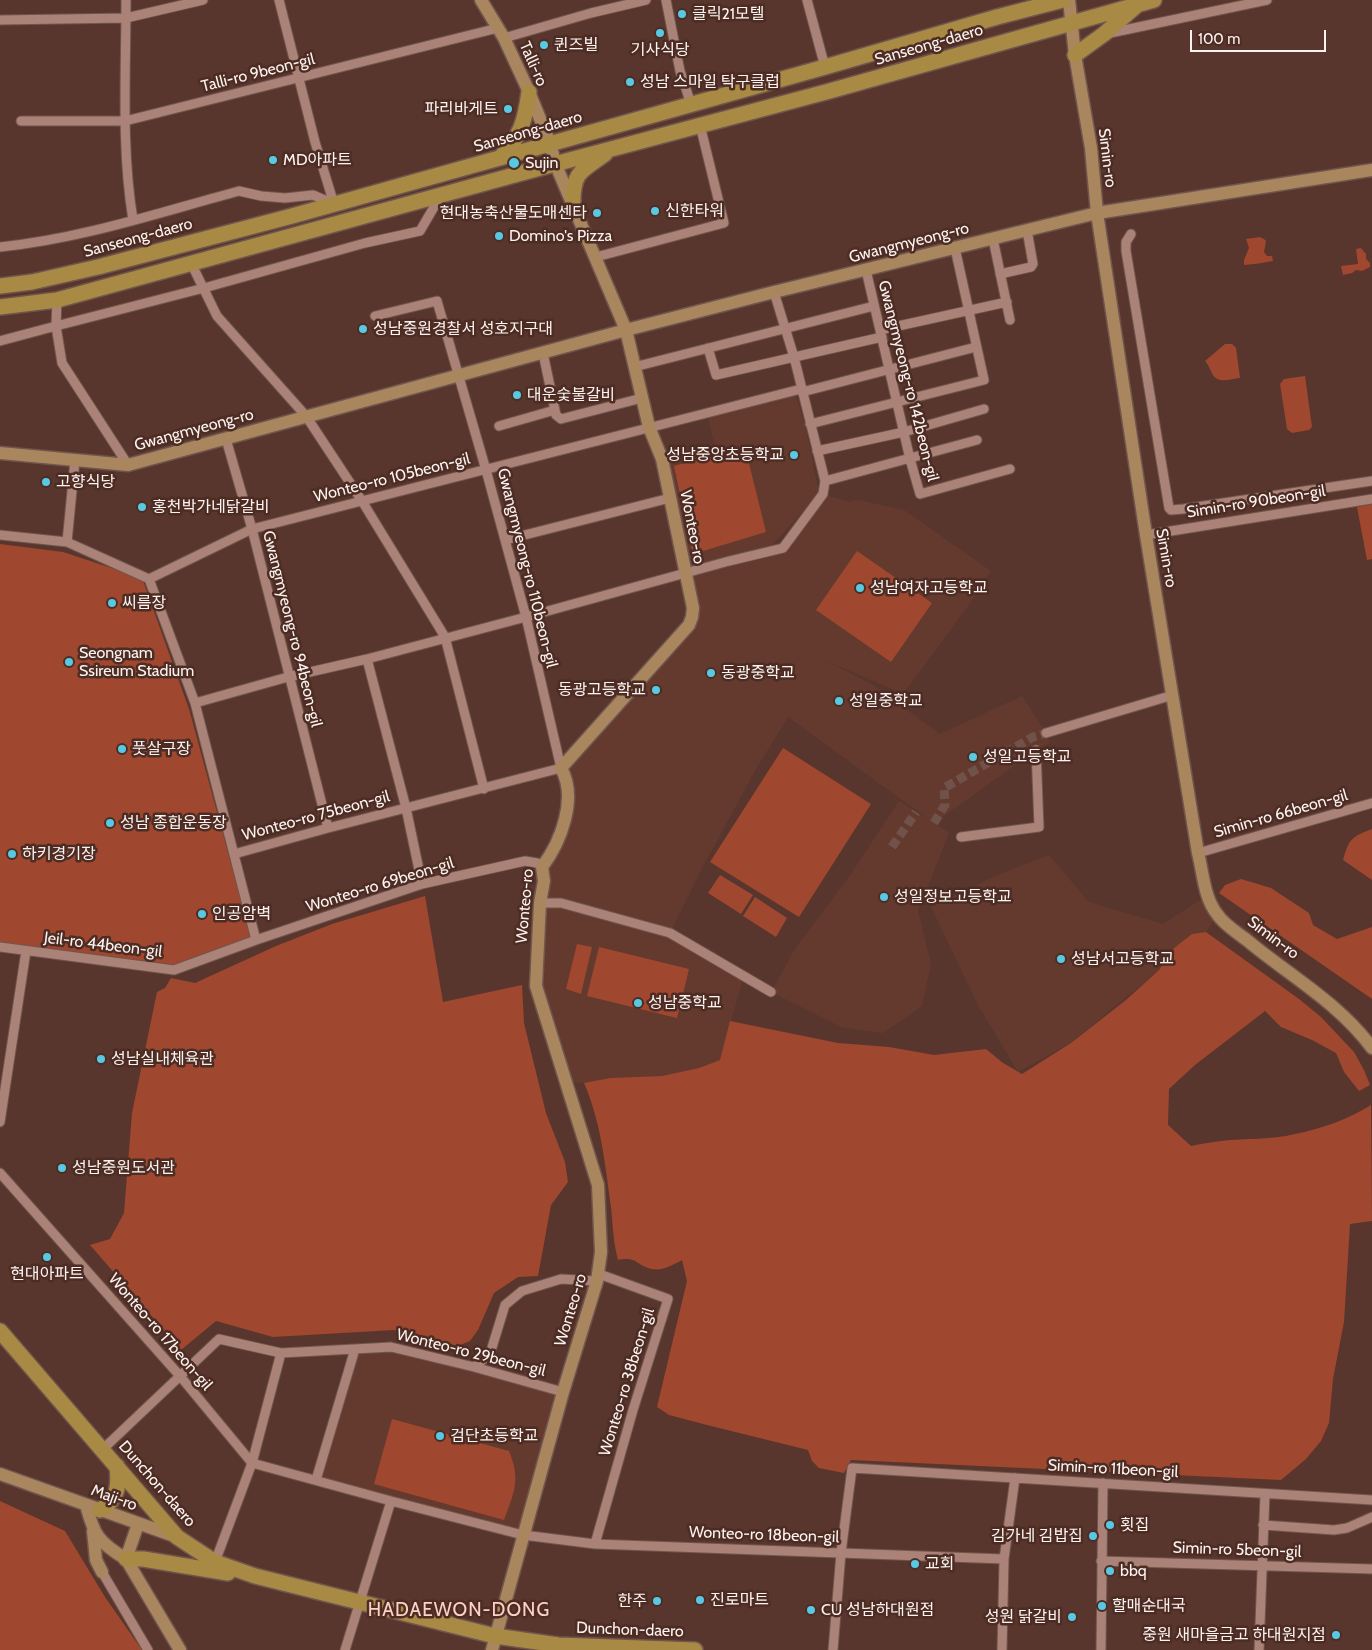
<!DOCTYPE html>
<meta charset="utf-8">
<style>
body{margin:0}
#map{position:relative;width:1372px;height:1650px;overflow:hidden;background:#58362d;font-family:Cabin,sans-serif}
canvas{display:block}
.scale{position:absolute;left:1190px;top:30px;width:136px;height:22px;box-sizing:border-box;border:2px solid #fcf3f0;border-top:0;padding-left:6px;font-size:15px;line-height:18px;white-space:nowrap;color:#fcf3f0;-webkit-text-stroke:4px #4d2c23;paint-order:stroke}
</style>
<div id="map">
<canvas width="1372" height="1650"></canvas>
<div class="scale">100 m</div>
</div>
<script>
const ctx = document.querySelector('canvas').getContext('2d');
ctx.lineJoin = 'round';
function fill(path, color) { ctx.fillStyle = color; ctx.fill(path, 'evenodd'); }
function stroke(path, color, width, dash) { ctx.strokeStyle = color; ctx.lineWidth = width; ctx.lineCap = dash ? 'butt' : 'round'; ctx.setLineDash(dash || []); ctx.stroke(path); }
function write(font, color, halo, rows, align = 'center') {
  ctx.font = font + ' Cabin,"Noto Sans KR",sans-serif'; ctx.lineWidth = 5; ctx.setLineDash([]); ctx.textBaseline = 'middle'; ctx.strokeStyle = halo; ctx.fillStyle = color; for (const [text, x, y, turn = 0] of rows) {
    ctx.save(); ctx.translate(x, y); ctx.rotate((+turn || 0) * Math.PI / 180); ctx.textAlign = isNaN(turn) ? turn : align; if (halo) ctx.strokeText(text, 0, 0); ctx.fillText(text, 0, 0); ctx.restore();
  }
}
const built = new Path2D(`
 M 795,394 L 806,429 L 819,494 L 772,545 L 687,570 L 662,459 L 714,444 L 708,415 Z
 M 823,494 L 849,502 L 858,500 L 904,510 L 991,571 L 968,606 L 903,694 L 823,659 L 873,685 L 940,734 L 1022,696 L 1046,733 L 1050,743 L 1036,750 L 934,823 L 949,833 L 918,911 L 931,964 L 922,1006 L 883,1033 L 841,1027 L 771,992 L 795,949 L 851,874 L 899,801 L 931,821 L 788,717 L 756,769 L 701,870 L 670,933 L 743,979 L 720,1060 L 699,1068 L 662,1076 L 610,1078 L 584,1083 L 565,1081 L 536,986 L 542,867 L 566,816 L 565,764 L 690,622 L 685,574 L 783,548 Z
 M 1049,855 L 1089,902 L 1163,924 L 1208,895 L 1217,915 L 1206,932 L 1192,934 L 1174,948 L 1159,970 L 1071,1043 L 1018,1072 L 978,1005 L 931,907 L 997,875 Z
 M 391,1347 L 563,1392 L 523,1535 L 316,1480 L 355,1349 Z`);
const green = new Path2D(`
 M 1260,237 L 1264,239 L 1266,241 L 1264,252 L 1267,256 L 1272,256 L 1273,261 C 1263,263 1254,264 1244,265 L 1244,260 L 1249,248 L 1246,239 Z
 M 1361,248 L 1366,254 L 1366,259 L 1370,263 L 1370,267 L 1362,271 L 1356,270 L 1352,273 L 1343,275 L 1341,266 L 1358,264 L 1356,249 Z
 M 1225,344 L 1232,344 L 1236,348 L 1240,378 C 1231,379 1219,384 1213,375 C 1210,370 1209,365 1205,361 Z
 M 1305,376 L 1312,427 L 1309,430 L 1292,433 L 1287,429 L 1280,384 L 1284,379 Z
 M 745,447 L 766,532 L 693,554 L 674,466 Z
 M 1372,504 L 1372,559 L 1367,560 L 1357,507 Z
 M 0,544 L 63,552 L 142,578 L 189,709 L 251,937 L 174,970 L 0,946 Z
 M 857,551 L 932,603 L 891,662 L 816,610 Z
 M 783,748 L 871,804 L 799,917 L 710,862 Z
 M 1372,829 L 1372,880 L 1343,860 C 1349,839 1351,837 1372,829 Z
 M 720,875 L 753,895 L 741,914 L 708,893 Z
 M 1241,879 L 1271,888 L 1309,913 L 1313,925 L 1337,939 L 1372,927 L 1372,999 L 1219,893 L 1225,885 Z
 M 425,896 L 443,1002 L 522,985 L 524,1023 L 534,1064 L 546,1113 L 565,1162 L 568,1182 L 551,1205 L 538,1276 L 518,1277 L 494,1293 L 478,1330 L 470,1341 L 458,1346 L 394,1330 L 273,1337 L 216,1321 L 181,1350 L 90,1245 L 110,1239 L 124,1213 L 132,1113 L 157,992 L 165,988 L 171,978 L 195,983 L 276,946 L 332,924 Z
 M 755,897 L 787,918 L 776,937 L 743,916 Z
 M 1206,932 L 1299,999 L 1321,1017 L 1354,1052 L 1364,1070 L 1370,1085 L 1359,1091 L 1344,1072 L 1336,1053 L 1312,1040 L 1281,1027 L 1265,1011 L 1195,1065 L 1169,1089 L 1168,1125 L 1191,1146 C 1201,1144 1211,1142 1221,1141 C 1246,1138 1271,1140 1295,1134 C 1321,1129 1349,1119 1371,1105 L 1372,1221 L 1350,1224 L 1344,1322 L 1333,1379 L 1329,1423 L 1321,1441 L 1306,1459 L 1281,1480 L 851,1460 L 844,1473 L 819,1468 L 812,1461 L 808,1450 L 707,1425 L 669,1415 L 657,1407 L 687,1281 L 682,1260 C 673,1265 663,1271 652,1269 C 636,1266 638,1256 618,1260 C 613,1241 613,1226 611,1207 C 605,1164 601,1122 584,1083 L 610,1078 L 662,1076 L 699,1068 L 720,1060 L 730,1021 L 838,1043 L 889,1047 L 934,1055 L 986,1049 L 1003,1063 L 1022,1074 L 1071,1043 L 1126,1000 L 1159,970 L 1174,948 L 1192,934 Z
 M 577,944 L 592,947 L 581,994 L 566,989 Z
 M 599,947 L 689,969 L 677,1018 L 587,996 Z
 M 392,1419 L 509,1451 C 521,1480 514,1492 504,1520 L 374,1484 Z
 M 0,1501 L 65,1531 L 105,1597 L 142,1650 L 0,1650 Z`);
const streetTunnel = new Path2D(`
 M 934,823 L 945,805 L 944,788 L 1033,737 L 1046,733
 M 892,847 L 916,812`);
const street = new Path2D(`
 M 126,0 C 126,74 121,147 133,220
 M 279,0 L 315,142 L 334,204
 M 666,0 L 680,71 L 691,104
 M 807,0 L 825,67
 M 0,20 L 126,18 L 203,0
 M 1110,33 L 1267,0
 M 504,38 L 591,13 L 646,0
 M 21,121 L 125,121 L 498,28
 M 1131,234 L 1126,242 L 1126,251 L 1169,508 L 1171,510 L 1183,509 L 1372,481
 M 993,239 L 1010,320
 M 0,247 C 81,239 161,212 239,191 L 261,196 L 285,198 L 313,195 L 334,204
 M 596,257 L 724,223 L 700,125
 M 191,263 L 217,316 L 306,416 L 362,501 L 445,637 L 484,789
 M 866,270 L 910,459 L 920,494 L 1010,469
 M 1000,274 L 1031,267 L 1033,264 L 1027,230
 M 880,330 L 1007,302
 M 0,341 L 56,326 L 57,300
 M 708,348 L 716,375 L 882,337
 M 543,353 L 556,415 L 561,419 L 642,398
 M 634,367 L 874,306
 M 802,392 L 976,347
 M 810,424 L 984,380 L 955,248
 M 499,426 L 555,410
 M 226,439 L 252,529 L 328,828
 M 817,451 L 904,432 L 984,409
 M 128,465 L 62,363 L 56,326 L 204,288 L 365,243 L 420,231 L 441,195
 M 825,481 L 977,440
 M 0,535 L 67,542 L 149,579 L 195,703 L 256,940
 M 1146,535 L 1372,499
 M 505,540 L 670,498
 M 67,542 L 75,460
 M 149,579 L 252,529 L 801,389
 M 367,659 L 406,808 L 422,884
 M 195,703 L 288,677 L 367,659 L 526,617 L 729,561 L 783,548 L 823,494 L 825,481 L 794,357 L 774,292
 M 1046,733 L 1173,695
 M 961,837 L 1039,827 L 1036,750
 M 1198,853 L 1372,803
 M 234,854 L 328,828 L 561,768 L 526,617 L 486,470 L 437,301 L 375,316
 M 540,903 L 561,903 L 670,933 L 771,992
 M 0,947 L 174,970 L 256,940 L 422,884 L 525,861 L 537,863 L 542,867
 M 0,1122 L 26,951
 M 0,1173 L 180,1376 L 252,1463 L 391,1501 L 523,1535 L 595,1544 L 1004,1559
 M 474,1367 L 490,1354 L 505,1305 L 522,1291 L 561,1279 L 597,1281
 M 103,1449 L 219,1339 L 281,1353 L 391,1347 L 474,1367 L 563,1392
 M 316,1480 L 355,1349
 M 1263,1525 L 1334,1530 L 1347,1528 L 1372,1517
 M 595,1544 L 633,1410 L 668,1299 L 599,1274
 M 1101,1561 L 1372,1569
 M 215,1562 L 252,1463 L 281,1353
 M 102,1572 L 148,1650
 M 345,1650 L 391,1501
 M 833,1650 L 841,1553 L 852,1468 L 1372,1500
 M 1002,1650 L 1004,1559 L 1015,1478
 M 1101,1650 L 1103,1483
 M 1259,1650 L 1265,1494`);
const secondary = new Path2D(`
 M 481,0 L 504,38 L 529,92 L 550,143 L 555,163 L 626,330 L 649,427 L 662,459 L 693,608 L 692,617 L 689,625 L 561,768 C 578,798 561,842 542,867 L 544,881 L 540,903 L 536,986 L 598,1185 L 601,1252 L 597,1281 L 563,1392 L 492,1650
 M 1069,0 L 1075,55 L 1091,148 L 1097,213 L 1146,535 L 1198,853 C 1203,872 1204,898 1217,914 C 1224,925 1238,933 1248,941 C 1290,976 1339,1003 1372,1048
 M 0,453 L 128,465 L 626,330 L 774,292 L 1097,213 L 1372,170
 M 0,1474 L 177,1537
 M 86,1505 C 94,1535 98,1542 126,1559
 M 138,1524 L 126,1559 L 180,1650
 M 93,1531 L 96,1560 L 102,1572`);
const primary = new Path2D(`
 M 1075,55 L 1104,34 L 1136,6
 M 500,158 C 521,136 525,121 529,92
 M 573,202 C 573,171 582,171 605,154
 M 0,286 L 32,282 L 98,267 L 292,216 L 825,67 L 997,17 L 1063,0
 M 0,307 L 57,300 L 551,165 L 826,92 L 1154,0
 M 0,1331 L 177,1537 L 215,1562 L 255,1576 L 495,1636 L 558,1645 L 695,1650
 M 100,1510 C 119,1499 119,1485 117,1466
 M 126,1559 L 143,1559 L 228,1573`);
const markers = [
 [682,14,5,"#58c9e3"],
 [660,33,5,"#58c9e3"],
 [544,45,5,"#58c9e3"],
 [630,82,5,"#58c9e3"],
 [508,109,5,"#58c9e3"],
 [273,160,5,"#58c9e3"],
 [514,163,6,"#58c9e3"],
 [655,211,5,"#58c9e3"],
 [597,213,5,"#58c9e3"],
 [499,236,5,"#58c9e3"],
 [363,329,5,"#58c9e3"],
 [517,395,5,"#58c9e3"],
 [794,455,5,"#58c9e3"],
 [46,482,5,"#58c9e3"],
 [142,507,5,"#58c9e3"],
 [860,588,5,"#58c9e3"],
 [112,603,5,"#58c9e3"],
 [69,662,5,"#58c9e3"],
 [711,673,5,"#58c9e3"],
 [656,690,5,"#58c9e3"],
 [839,701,5,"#58c9e3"],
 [122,749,5,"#58c9e3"],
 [973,757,5,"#58c9e3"],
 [110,823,5,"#58c9e3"],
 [12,854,5,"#58c9e3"],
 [884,897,5,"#58c9e3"],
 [202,914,5,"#58c9e3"],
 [1061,959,5,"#58c9e3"],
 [638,1003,5,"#58c9e3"],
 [101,1059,5,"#58c9e3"],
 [62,1168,5,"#58c9e3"],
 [47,1257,5,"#58c9e3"],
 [440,1436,5,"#58c9e3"],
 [1110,1525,5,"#58c9e3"],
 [1093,1536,5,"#58c9e3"],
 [915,1564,5,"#58c9e3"],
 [1110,1571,5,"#58c9e3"],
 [700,1600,5,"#58c9e3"],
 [657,1601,5,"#58c9e3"],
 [1102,1606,5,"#58c9e3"],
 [811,1610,5,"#58c9e3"],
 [1072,1617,5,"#58c9e3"],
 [1336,1635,5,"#58c9e3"]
];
const poiNames = [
 ["클릭21모텔",692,14],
 ["퀸즈빌",554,45],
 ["기사식당",660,50,"center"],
 ["성남 스마일 탁구클럽",640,82],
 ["파리바게트",498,109,"right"],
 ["MD아파트",283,160],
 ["Sujin",525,163],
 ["신한타워",665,211],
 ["현대농축산물도매센타",587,213,"right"],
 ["Domino's Pizza",509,236],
 ["성남중원경찰서 성호지구대",373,329],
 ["대운숯불갈비",527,395],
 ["성남중앙초등학교",784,455,"right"],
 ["고향식당",56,482],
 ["홍천박가네닭갈비",152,507],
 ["성남여자고등학교",870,588],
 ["씨름장",122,603],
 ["Seongnam",79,653],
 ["Ssireum Stadium",79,671],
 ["동광중학교",721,673],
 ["동광고등학교",646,690,"right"],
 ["성일중학교",849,701],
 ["풋살구장",132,749],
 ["성일고등학교",983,757],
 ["성남 종합운동장",120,823],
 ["하키경기장",22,854],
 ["성일정보고등학교",894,897],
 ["인공암벽",212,914],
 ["성남서고등학교",1071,959],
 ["성남중학교",648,1003],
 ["성남실내체육관",111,1059],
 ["성남중원도서관",72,1168],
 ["현대아파트",47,1274,"center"],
 ["검단초등학교",450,1436],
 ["횟집",1120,1525],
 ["김가네 김밥집",1083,1536,"right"],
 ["교회",925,1564],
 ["bbq",1120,1571],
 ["진로마트",710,1600],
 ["한주",647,1601,"right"],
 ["할매순대국",1112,1606],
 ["CU 성남하대원점",821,1610],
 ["성원 닭갈비",1062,1617,"right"],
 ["중원 새마을금고 하대원지점",1326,1635,"right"]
];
const streetNames = [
 ["Sanseong-daero",929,45,-16],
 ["Talli-ro",533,64,66],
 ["Talli-ro 9beon-gil",258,73,-14],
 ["Sanseong-daero",528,132,-16],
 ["Simin-ro",1107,158,83],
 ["Sanseong-daero",138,238,-15],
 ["Gwangmyeong-ro",909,243,-14],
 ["Gwangmyeong-ro 142beon-gil",908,381,76],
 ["Gwangmyeong-ro",194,430,-15],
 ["Wonteo-ro 105beon-gil",392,478,-14],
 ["Simin-ro 90beon-gil",1256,502,-9],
 ["Wonteo-ro",692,527,79],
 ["Simin-ro",1166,558,80],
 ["Gwangmyeong-ro 110beon-gil",527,568,76],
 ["Gwangmyeong-ro 94beon-gil",292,629,76],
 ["Simin-ro 66beon-gil",1281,814,-16],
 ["Wonteo-ro 75beon-gil",316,816,-15],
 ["Wonteo-ro 69beon-gil",380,885,-17],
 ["Wonteo-ro",525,906,-85],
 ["Simin-ro",1273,938,37],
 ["Jeil-ro 44beon-gil",103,945,7],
 ["Wonteo-ro",571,1310,-73],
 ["Wonteo-ro 17beon-gil",160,1332,49],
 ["Wonteo-ro 29beon-gil",471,1353,14],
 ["Wonteo-ro 38beon-gil",627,1382,-73],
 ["Simin-ro 11beon-gil",1113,1469,3],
 ["Dunchon-daero",157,1484,49],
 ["Maji-ro",114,1498,20],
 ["Wonteo-ro 18beon-gil",764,1535,2],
 ["Simin-ro 5beon-gil",1237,1550,2],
 ["Dunchon-daero",630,1630,2]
];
const quarterNames = [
 ["HADAEWON-DONG",459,1610]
];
fill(built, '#643a2f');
fill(green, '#a0472f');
stroke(streetTunnel, '#71524a', 9, [9, 4.5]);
stroke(street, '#6f554d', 11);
stroke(secondary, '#6f554d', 15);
stroke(primary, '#6f554d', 18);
stroke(street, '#aa8277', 9);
stroke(secondary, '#a9865e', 12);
stroke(primary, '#a98a44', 15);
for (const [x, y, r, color] of markers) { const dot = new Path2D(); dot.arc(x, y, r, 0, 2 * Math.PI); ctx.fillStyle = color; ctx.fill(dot); stroke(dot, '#4d2c23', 2); }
write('16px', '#fcf3f0', '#4d2c23', poiNames, 'left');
write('16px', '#fcf3f0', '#4d2c23', streetNames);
ctx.letterSpacing = '1px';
write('19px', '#fdd1c5', '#4d2c23', quarterNames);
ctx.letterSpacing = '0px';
</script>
